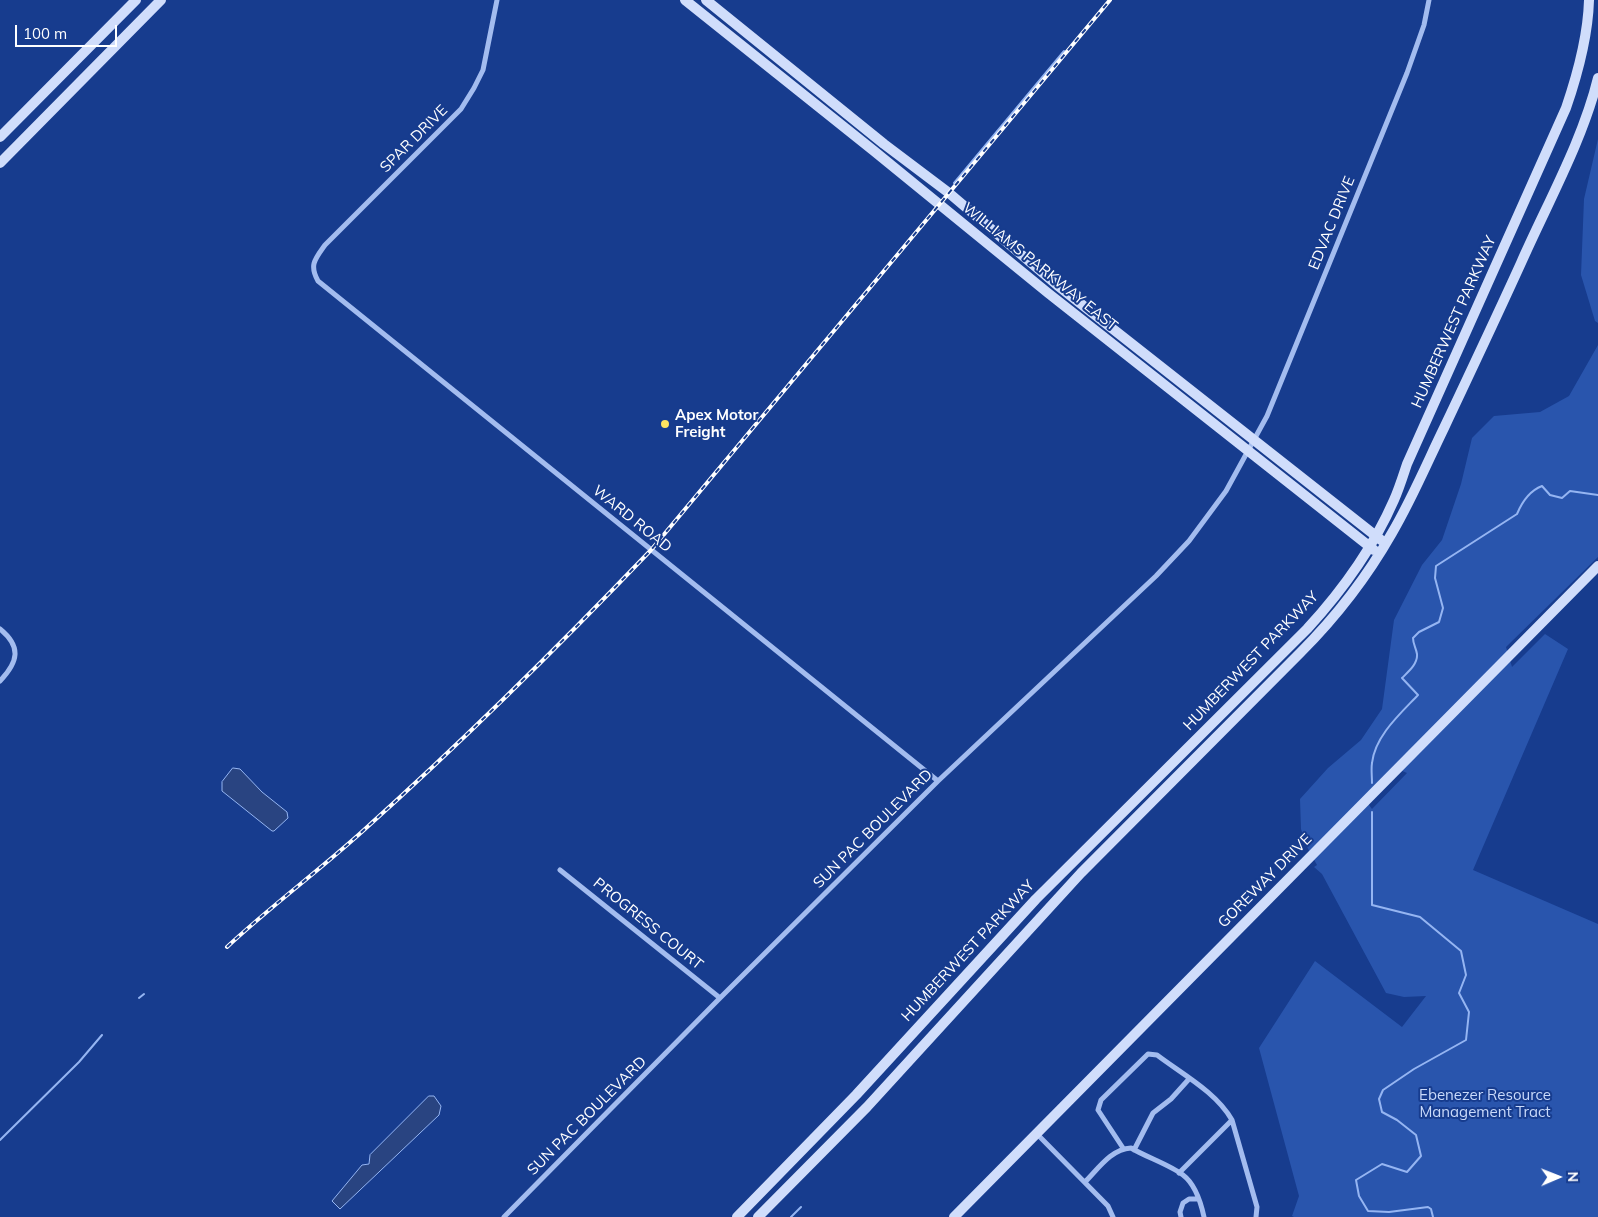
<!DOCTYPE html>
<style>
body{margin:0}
#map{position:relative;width:1598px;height:1217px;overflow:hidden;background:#173c8e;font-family:Mulish,sans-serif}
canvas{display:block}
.north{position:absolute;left:1533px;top:1152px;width:50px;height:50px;-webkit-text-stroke:4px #173c8e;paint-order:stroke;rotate:89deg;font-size:14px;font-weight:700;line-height:20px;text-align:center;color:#fff}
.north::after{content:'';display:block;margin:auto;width:18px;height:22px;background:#fff;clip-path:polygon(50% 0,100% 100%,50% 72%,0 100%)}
.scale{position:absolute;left:15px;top:25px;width:102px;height:22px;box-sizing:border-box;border:2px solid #fff;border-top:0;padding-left:6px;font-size:15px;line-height:18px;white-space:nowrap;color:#fff;-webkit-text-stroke:4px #173c8e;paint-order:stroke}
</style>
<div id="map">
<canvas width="1598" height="1217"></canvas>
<div class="north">N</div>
<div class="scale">100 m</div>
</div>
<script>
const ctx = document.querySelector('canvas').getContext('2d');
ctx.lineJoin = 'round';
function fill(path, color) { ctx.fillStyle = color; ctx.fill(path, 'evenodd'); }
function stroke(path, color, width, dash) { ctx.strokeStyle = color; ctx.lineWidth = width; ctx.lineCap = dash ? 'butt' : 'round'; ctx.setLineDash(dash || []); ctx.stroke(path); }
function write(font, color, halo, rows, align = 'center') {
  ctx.font = font + ' Mulish,sans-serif'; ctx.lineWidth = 4; ctx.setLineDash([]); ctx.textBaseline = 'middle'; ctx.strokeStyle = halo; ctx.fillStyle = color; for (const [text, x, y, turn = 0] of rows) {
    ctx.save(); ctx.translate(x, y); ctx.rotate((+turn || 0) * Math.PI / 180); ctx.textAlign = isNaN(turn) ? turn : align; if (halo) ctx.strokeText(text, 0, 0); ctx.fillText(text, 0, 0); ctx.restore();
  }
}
const green = new Path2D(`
 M 1598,139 L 1598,323 L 1595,321 L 1581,275 L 1584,199 Z
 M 1598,345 L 1598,557 L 1506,647 L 1512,667 L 1545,634 L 1568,649 L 1473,870 L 1598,924 L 1598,1217 L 1294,1217 L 1292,1216 L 1299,1196 L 1259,1048 L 1315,961 L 1402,1027 L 1426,996 L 1404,997 L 1386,993 L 1322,874 L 1314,867 L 1317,865 L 1306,845 L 1301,829 L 1300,799 L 1328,768 L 1361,740 L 1382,709 L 1394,620 L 1422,565 L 1442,540 L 1461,484 L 1472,438 L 1494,416 L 1540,412 L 1569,396 ZM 1400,770 L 1407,773 L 1372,809 L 1366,801 Z`);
const water = new Path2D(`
 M 233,768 L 240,769 L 262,792 L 287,812 L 288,818 L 274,831 L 272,831 L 222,791 L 222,782 Z
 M 429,1096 L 434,1096 L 441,1106 L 439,1115 L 340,1209 L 332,1201 L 362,1165 L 369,1164 L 370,1155 Z`);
const stream = new Path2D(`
 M 954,183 L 1064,51
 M 1372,783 C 1372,776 1371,769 1372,763 C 1375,736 1400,714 1418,695 L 1402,678 C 1408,672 1418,664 1417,654 C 1416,648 1413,644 1413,638 L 1419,632 L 1439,622 L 1443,608 L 1435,578 L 1436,566 L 1517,514 C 1522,502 1529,491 1542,486 L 1550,495 L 1562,498 L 1570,491 L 1598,495
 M 1372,812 L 1372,905 L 1420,917 L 1461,951 L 1466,975 L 1459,993 L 1469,1012 L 1466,1040 L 1414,1069 L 1383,1090 L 1379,1099 L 1382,1112 L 1397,1120 L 1416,1135 L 1421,1156 L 1407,1172 L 1382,1164 L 1356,1180 L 1359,1196 L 1368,1211 L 1389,1212 L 1428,1207 L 1431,1209 L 1433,1217
 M 139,998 L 144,994
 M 0,1140 L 79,1062 L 102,1035
 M 791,1217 L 801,1207`);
const street = new Path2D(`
 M 497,0 L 483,70 L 474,88 L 461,109 L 325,245 C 315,259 309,265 318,281 L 938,781
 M 0,629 C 22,647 18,662 0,681
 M 560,870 L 720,998
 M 1232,1120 L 1257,1207 L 1256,1217
 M 1037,1134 L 1108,1206 L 1113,1217
 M 1123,1148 L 1098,1110 L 1101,1100 L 1148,1054 L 1157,1055 C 1182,1074 1216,1092 1232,1120 L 1179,1173
 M 1134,1150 L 1153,1113 L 1171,1099 L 1189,1079
 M 1085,1182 C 1098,1169 1111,1149 1131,1148 C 1146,1157 1170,1165 1183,1175 C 1195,1184 1201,1203 1204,1217
 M 504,1217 L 720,998 L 938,781 L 1156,576 L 1189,541 L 1226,491 L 1267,416 L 1407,73 L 1424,25 L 1429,0
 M 1181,1217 L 1180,1212 L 1183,1203 L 1189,1199 L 1198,1199`);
const secondary = new Path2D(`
 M 685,0 L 874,151 L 1048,293 L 1374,550
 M 706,0 L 884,144 L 949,193 L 1057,285 L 1381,540
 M 0,137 L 136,0
 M 0,163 L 161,0
 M 737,1217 L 856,1095 L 1036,899 L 1307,629 C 1342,591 1373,548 1394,500 C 1399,489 1403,476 1407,464 L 1566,108 C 1578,73 1588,37 1589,0
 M 758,1217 L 867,1107 L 1081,873 L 1300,653 C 1336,617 1367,577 1392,533 C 1412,499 1427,463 1444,428 C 1470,373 1496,318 1521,263 C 1547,204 1583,140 1598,78
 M 954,1217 L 1598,566`);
const rail = new Path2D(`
 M 227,947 C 271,906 320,870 365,829 C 464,740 559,646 651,550 L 1110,0`);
const markers = [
 [665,424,5,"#ffe561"]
];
const streetNames = [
 ["SPAR DRIVE",414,139,-45],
 ["EDVAC DRIVE",1332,223,-68],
 ["WILLIAMS PARKWAY EAST",1040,267,39],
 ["HUMBERWEST PARKWAY",1454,322,-66],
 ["WARD ROAD",632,519,39],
 ["HUMBERWEST PARKWAY",1251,661,-46],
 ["SUN PAC BOULEVARD",873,829,-45],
 ["GOREWAY DRIVE",1265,881,-45],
 ["PROGRESS COURT",648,924,39],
 ["HUMBERWEST PARKWAY",968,951,-47],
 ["SUN PAC BOULEVARD",587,1116,-45]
];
const poiNames = [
 ["Apex Motor",675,415],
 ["Freight",675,432]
];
const parkNames = [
 ["Ebenezer Resource",1485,1095],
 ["Management Tract",1485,1112]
];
fill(green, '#2955ad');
fill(water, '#294481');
stroke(water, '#95b5f2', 1);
stroke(stream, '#95b5f2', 2);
stroke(street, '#a3bcef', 5);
stroke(secondary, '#d0ddfb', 10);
stroke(rail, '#fff', 4);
stroke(rail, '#173c8e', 2, [5.5]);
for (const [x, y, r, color] of markers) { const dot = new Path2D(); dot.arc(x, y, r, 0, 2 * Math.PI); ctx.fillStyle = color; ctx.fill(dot); stroke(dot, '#173c8e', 2); }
write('15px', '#fff', '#173c8e', streetNames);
write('bold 15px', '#fff', '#173c8e', poiNames, 'left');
write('15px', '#c9dafb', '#173c8e', parkNames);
</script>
